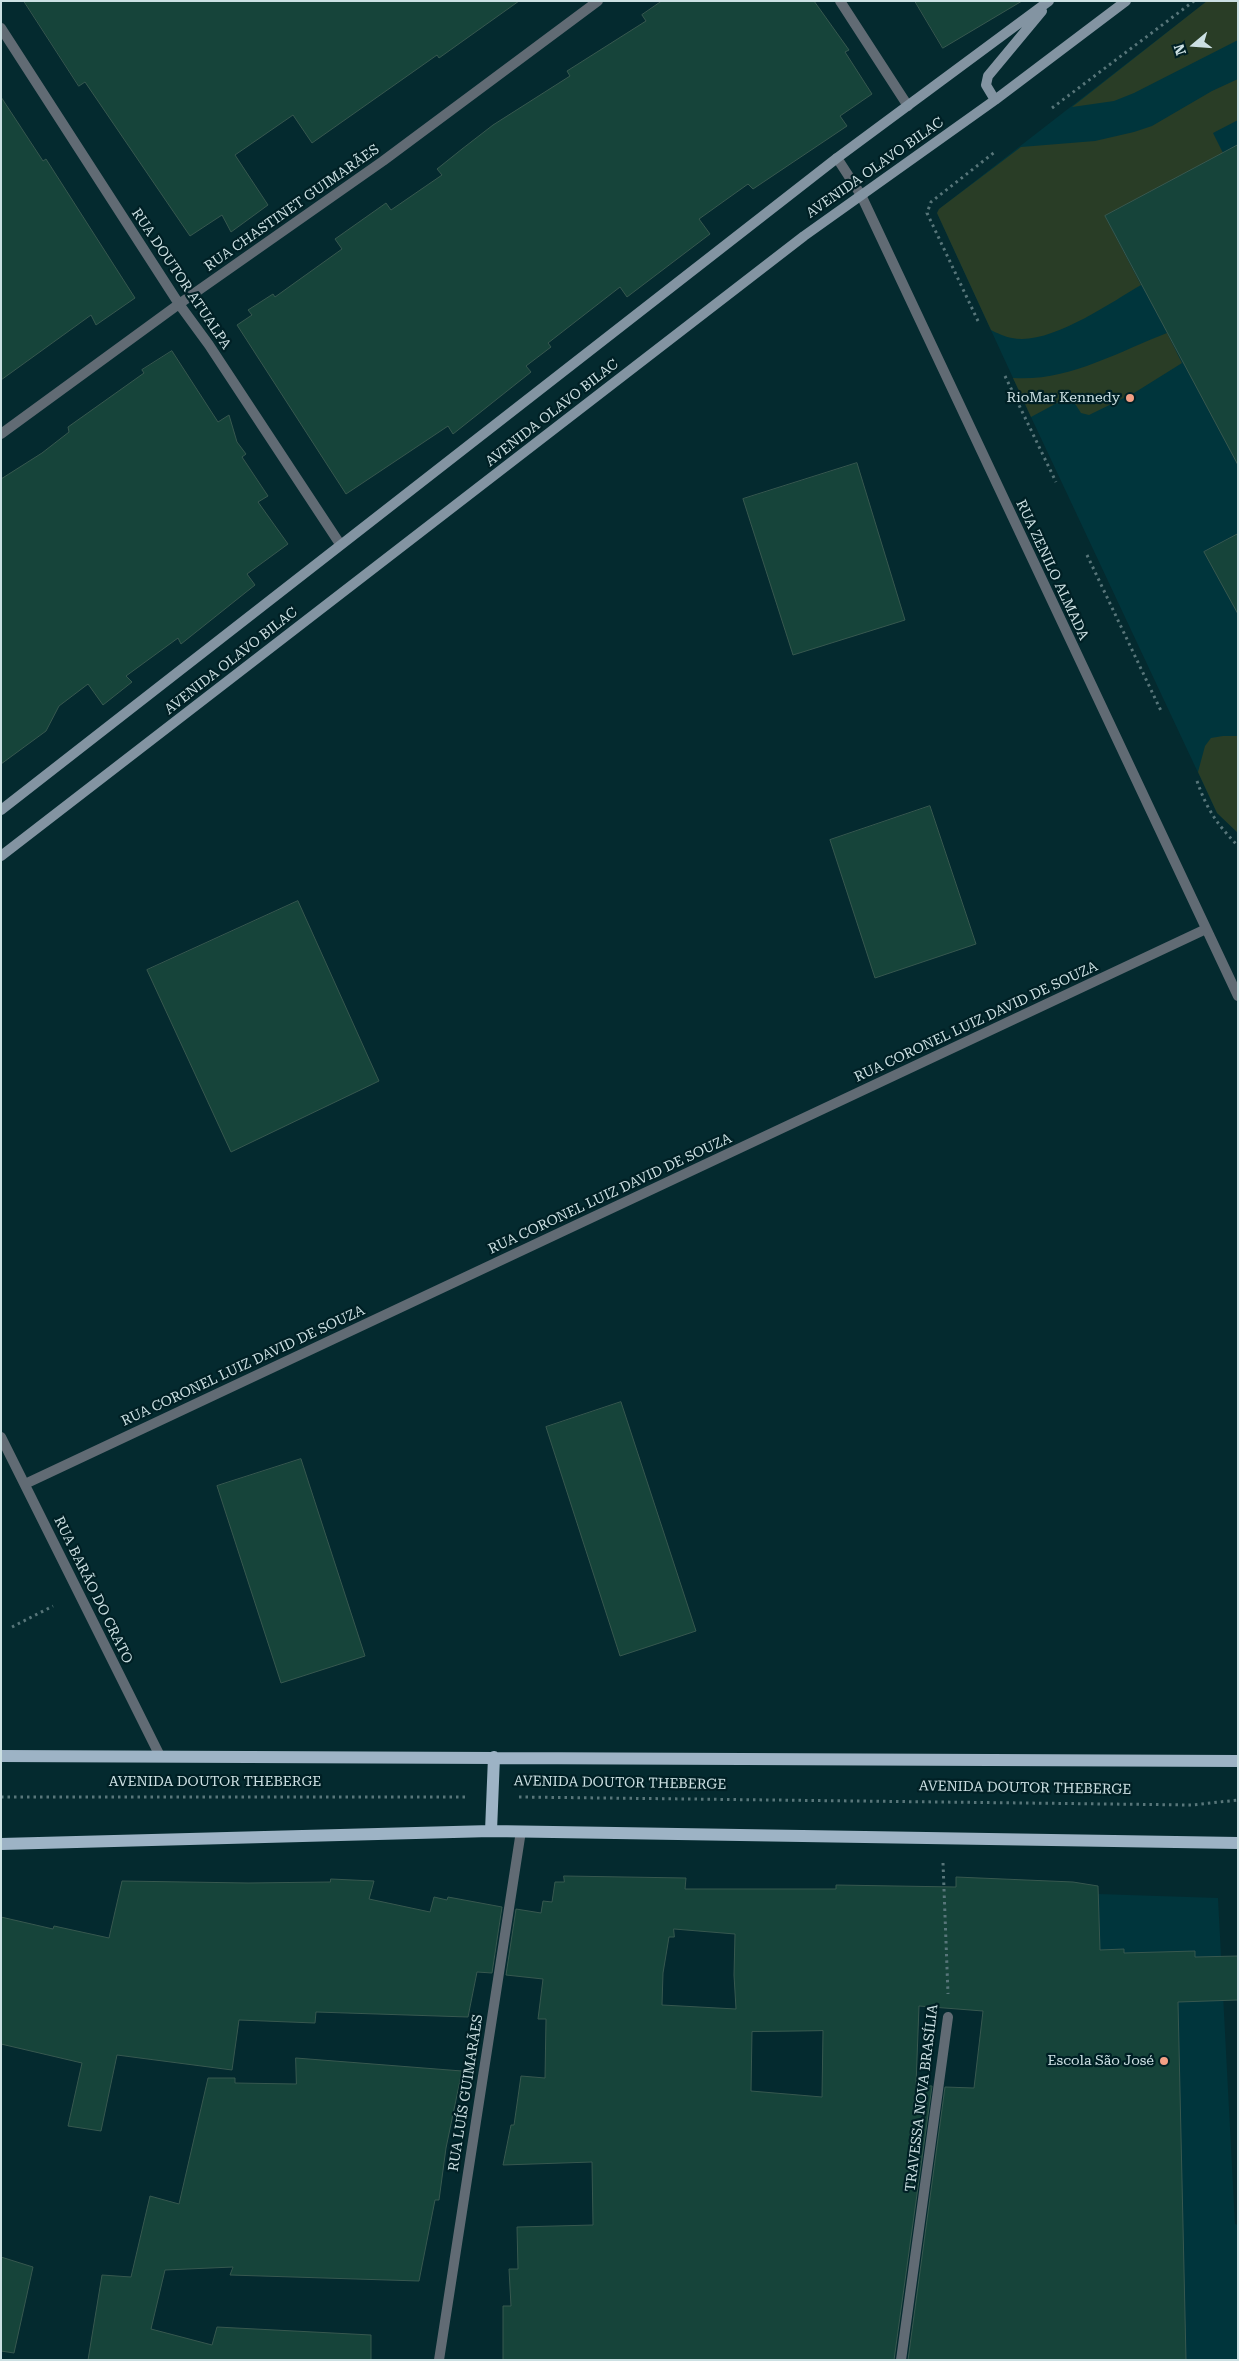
<!DOCTYPE html>
<meta charset="utf-8">
<style>
body{margin:0}
#map{position:relative;width:1239px;height:2361px;overflow:hidden;background:#042a2f;font-family:"Roboto Serif",serif}
canvas{display:block}
.frame{position:absolute;inset:0;border:2px solid #cce0e3;pointer-events:none}
.north{position:absolute;left:1169px;top:20px;width:50px;height:50px;-webkit-text-stroke:4px #002025;paint-order:stroke;rotate:252deg;font-size:14px;font-weight:700;line-height:20px;text-align:center;color:#cce0e3}
.north::after{content:'';display:block;margin:auto;width:18px;height:22px;background:#cce0e3;clip-path:polygon(50% 0,100% 100%,50% 72%,0 100%)}
</style>
<div id="map">
<canvas width="1239" height="2361"></canvas>
<div class="frame"></div>
<div class="north">N</div>
</div>
<script>
const ctx = document.querySelector('canvas').getContext('2d');
ctx.lineJoin = 'round';
function fill(path, color) { ctx.fillStyle = color; ctx.fill(path, 'evenodd'); }
function stroke(path, color, width, dash) { ctx.strokeStyle = color; ctx.lineWidth = width; ctx.lineCap = dash ? 'butt' : 'round'; ctx.setLineDash(dash || []); ctx.stroke(path); }
function write(font, color, halo, rows, align = 'center') {
  ctx.font = font + ' "Roboto Serif",serif'; ctx.lineWidth = 4.5; ctx.setLineDash([]); ctx.textBaseline = 'middle'; ctx.strokeStyle = halo; ctx.fillStyle = color; for (const [text, x, y, turn = 0] of rows) {
    ctx.save(); ctx.translate(x, y); ctx.rotate((+turn || 0) * Math.PI / 180); ctx.textAlign = isNaN(turn) ? turn : align; if (halo) ctx.strokeText(text, 0, 0); ctx.fillText(text, 0, 0); ctx.restore();
  }
}
const built = new Path2D(`
 M 1207,1 L 1238,1 L 1238,833 L 1217,813 L 1031,417 L 937,213 L 939,209 Z
 M 1098,1894 L 1218,1898 L 1235,2224 L 1238,2225 L 1238,2360 L 1105,2360 Z`);
const green = new Path2D(`
 M 1207,1 L 1238,1 L 1238,40 L 1134,93 L 1114,101 L 1072,107 Z
 M 1238,79 L 1238,120 L 1213,133 L 1223,153 L 1105,216 L 1141,285 C 1110,303 1049,346 1012,338 C 1005,337 997,333 991,330 L 937,213 L 939,209 L 1021,147 L 1095,141 L 1134,132 L 1152,126 L 1212,91 Z
 M 1167,333 L 1182,363 L 1134,393 L 1089,415 L 1081,413 L 1070,396 L 1031,417 L 1013,378 C 1067,382 1118,352 1167,333 Z
 M 1223,736 L 1238,736 L 1238,833 L 1217,813 L 1198,772 L 1205,746 L 1211,738 Z`);
const building = new Path2D(`
 M 24,1 L 519,1 L 439,58 L 437,55 L 312,143 L 293,115 L 235,155 L 268,205 L 231,232 L 222,215 L 190,236 L 85,82 L 79,86 Z
 M 662,1 L 814,1 L 849,50 L 845,52 L 872,94 L 840,116 L 847,126 L 753,189 L 748,184 L 699,219 L 710,234 L 627,297 L 620,287 L 548,343 L 551,347 L 526,366 L 531,372 L 453,434 L 448,426 L 346,494 L 237,325 L 252,315 L 248,310 L 273,294 L 275,297 L 342,249 L 335,239 L 386,203 L 391,210 L 442,175 L 437,169 L 462,149 L 493,125 L 570,76 L 567,71 L 646,21 L 642,15 Z
 M 915,1 L 1022,1 L 943,48 Z
 M 1,97 L 43,161 L 46,159 L 135,298 L 96,325 L 91,315 L 1,380 Z
 M 1238,145 L 1238,465 L 1105,216 Z
 M 172,351 L 218,422 L 229,415 L 237,442 L 246,454 L 242,457 L 268,496 L 258,502 L 288,544 L 247,574 L 255,585 L 181,644 L 178,638 L 126,676 L 132,682 L 103,705 L 88,684 L 59,706 L 46,731 L 1,764 L 1,479 L 42,453 L 69,432 L 68,427 L 144,373 L 142,370 Z
 M 857,463 L 905,620 L 793,655 L 743,499 Z
 M 1238,534 L 1238,614 L 1204,552 Z
 M 930,806 L 976,944 L 875,978 L 830,840 Z
 M 298,901 L 379,1081 L 231,1152 L 147,970 Z
 M 621,1402 L 696,1631 L 620,1656 L 546,1427 Z
 M 301,1459 L 365,1656 L 281,1683 L 217,1486 Z
 M 564,1876 L 686,1878 L 685,1889 L 836,1889 L 836,1885 L 956,1887 L 956,1877 L 1073,1882 L 1098,1886 L 1100,1950 L 1124,1949 L 1124,1953 L 1195,1951 L 1195,1957 L 1238,1956 L 1238,2000 L 1178,2002 L 1186,2360 L 908,2360 L 945,2087 L 974,2088 L 983,2011 L 919,2006 L 916,2085 L 932,2086 L 894,2360 L 503,2360 L 503,2306 L 511,2306 L 509,2269 L 518,2269 L 517,2227 L 593,2225 L 592,2162 L 503,2165 L 511,2125 L 514,2125 L 521,2076 L 545,2078 L 546,2019 L 538,2019 L 543,1979 L 506,1975 L 516,1909 L 541,1913 L 543,1901 L 552,1902 L 555,1882 L 564,1882 ZM 674,1929 L 735,1934 L 734,1975 L 736,2009 L 662,2005 L 663,1973 L 669,1937 L 674,1937 ZM 823,2031 L 822,2097 L 751,2091 L 752,2032 Z
 M 331,1879 L 374,1881 L 369,1899 L 430,1912 L 434,1897 L 447,1900 L 448,1897 L 502,1907 L 492,1973 L 477,1972 L 468,2017 L 316,2012 L 315,2023 L 239,2020 L 232,2070 L 117,2055 L 101,2131 L 68,2126 L 82,2063 L 1,2044 L 1,1917 L 53,1929 L 54,1926 L 109,1938 L 122,1881 L 248,1883 L 330,1882 Z
 M 296,2058 L 462,2071 L 446,2148 L 439,2200 L 435,2200 L 419,2281 L 230,2275 L 233,2267 L 165,2270 L 151,2329 L 212,2345 L 217,2327 L 371,2335 L 371,2360 L 88,2360 L 102,2275 L 131,2277 L 150,2196 L 179,2204 L 208,2078 L 235,2078 L 235,2083 L 296,2084 Z
 M 1,2257 L 33,2267 L 14,2353 L 1,2351 Z`);
const path = new Path2D(`
 M 1052,108 L 1194,1
 M 978,321 L 927,213 L 931,202 L 996,151
 M 1005,376 L 1056,482
 M 1087,555 L 1162,713
 M 1197,781 C 1207,810 1217,824 1238,846
 M 12,1627 L 53,1606
 M 1,1797 L 468,1797
 M 519,1797 L 1192,1805 L 1238,1800
 M 943,1863 L 948,1994`);
const street = new Path2D(`
 M 840,1 L 908,106
 M 1,28 L 179,304 L 209,345 L 340,544
 M 837,158 L 861,195 L 1238,996
 M 1,434 L 179,304 L 383,161 L 598,1
 M 1,1437 L 160,1756
 M 25,1484 L 1206,929
 M 439,2360 L 521,1831
 M 901,2360 L 948,2017`);
const secondary = new Path2D(`
 M 995,100 L 986,85 L 988,76 L 1042,11
 M 1,810 L 837,158 L 1049,1
 M 1,856 L 804,236 L 995,100 L 1126,1`);
const primary = new Path2D(`
 M 1,1756 L 1238,1761
 M 491,1831 L 494,1757
 M 1,1844 L 491,1831 L 1238,1843`);
const markers = [
 [1130,398,5,"#f39f84"],
 [1164,2061,5,"#f39f84"]
];
const streetNames = [
 ["AVENIDA OLAVO BILAC",875,168,-35],
 ["RUA CHASTINET GUIMARÃES",292,208,-35],
 ["RUA DOUTOR ATUALPA",181,279,56],
 ["AVENIDA OLAVO BILAC",552,413,-38],
 ["RUA ZENILO ALMADA",1052,570,65],
 ["AVENIDA OLAVO BILAC",231,661,-38],
 ["RUA CORONEL LUIZ DAVID DE SOUZA",976,1022,-25],
 ["RUA CORONEL LUIZ DAVID DE SOUZA",610,1194,-25],
 ["RUA CORONEL LUIZ DAVID DE SOUZA",243,1366,-25],
 ["RUA BARÃO DO CRATO",93,1590,64],
 ["AVENIDA DOUTOR THEBERGE",215,1782],
 ["AVENIDA DOUTOR THEBERGE",620,1783,1],
 ["AVENIDA DOUTOR THEBERGE",1025,1788,1],
 ["RUA LUÍS GUIMARÃES",466,2093,-81],
 ["TRAVESSA NOVA BRASÍLIA",922,2098,-83]
];
const poiNames = [
 ["RioMar Kennedy",1120,398],
 ["Escola São José",1154,2061]
];
fill(built, '#00353c');
fill(green, '#293d26');
fill(building, '#16443a');
stroke(building, '#37584f', 1);
stroke(path, '#58767a', 3, [2.5, 4]);
stroke(street, '#616b74', 10);
stroke(secondary, '#8394a2', 10);
stroke(primary, '#9db3c5', 12);
for (const [x, y, r, color] of markers) { const dot = new Path2D(); dot.arc(x, y, r, 0, 2 * Math.PI); ctx.fillStyle = color; ctx.fill(dot); stroke(dot, '#002025', 2); }
write('14px', '#cce0e3', '#002025', streetNames);
write('14px', '#cce0e3', '#002025', poiNames, 'right');
</script>
